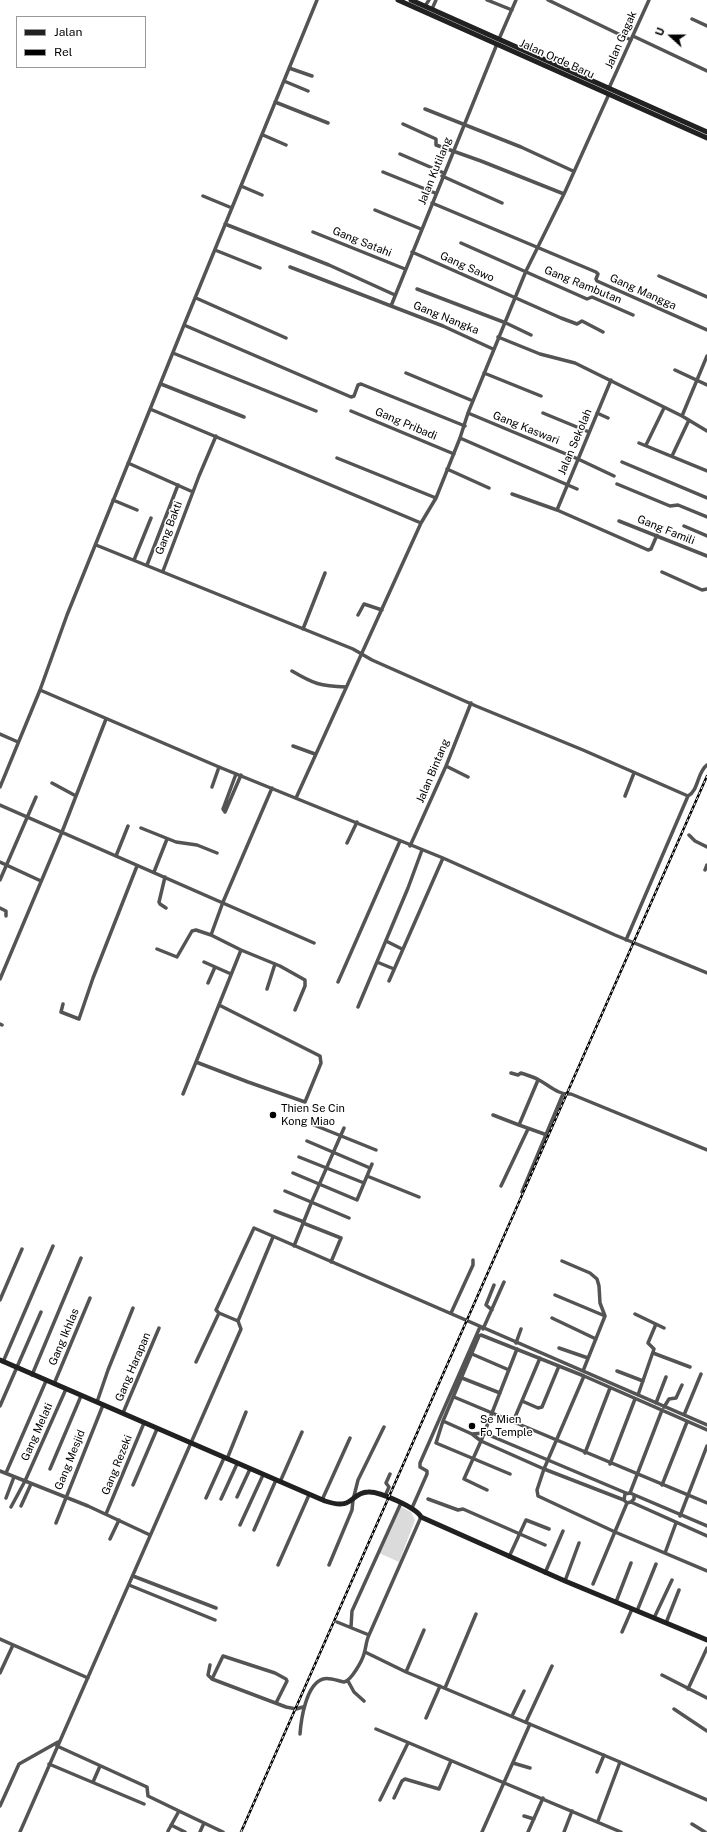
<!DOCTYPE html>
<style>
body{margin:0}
#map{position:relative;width:707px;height:1832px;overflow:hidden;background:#fff;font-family:"Public Sans",sans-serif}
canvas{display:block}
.legend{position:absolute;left:16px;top:16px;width:130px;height:52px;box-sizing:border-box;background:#fff;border:1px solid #999;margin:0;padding:5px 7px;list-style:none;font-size:12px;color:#000}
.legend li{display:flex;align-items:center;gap:8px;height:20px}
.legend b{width:20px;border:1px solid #999}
.north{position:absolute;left:651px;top:16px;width:40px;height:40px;-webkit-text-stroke:3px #fff;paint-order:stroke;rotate:291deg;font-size:11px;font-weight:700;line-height:16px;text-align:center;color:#000}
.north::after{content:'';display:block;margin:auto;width:14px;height:18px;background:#000;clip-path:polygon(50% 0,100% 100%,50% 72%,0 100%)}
</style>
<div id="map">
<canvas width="707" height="1832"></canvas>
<ul class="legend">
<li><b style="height:5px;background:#212121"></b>Jalan</li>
<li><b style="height:5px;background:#000"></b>Rel</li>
</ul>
<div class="north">U</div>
</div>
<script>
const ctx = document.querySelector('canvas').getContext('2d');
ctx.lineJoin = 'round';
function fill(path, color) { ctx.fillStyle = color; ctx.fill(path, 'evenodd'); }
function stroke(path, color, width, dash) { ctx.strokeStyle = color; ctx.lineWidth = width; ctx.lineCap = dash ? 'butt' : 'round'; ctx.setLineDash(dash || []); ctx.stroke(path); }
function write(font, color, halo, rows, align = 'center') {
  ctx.font = font + ' "Public Sans",sans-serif'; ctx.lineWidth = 3; ctx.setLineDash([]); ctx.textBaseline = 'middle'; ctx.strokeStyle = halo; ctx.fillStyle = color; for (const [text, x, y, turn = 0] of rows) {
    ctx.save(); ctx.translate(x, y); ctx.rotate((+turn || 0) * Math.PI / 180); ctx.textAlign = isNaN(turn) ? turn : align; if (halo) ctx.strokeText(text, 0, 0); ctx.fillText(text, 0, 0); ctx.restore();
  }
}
const green = new Path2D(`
 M 401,1507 L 411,1512 L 415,1520 L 399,1562 L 379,1553 Z`);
const minor = new Path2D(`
 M 487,0 L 512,10
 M 548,0 L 631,40
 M 425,6 L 429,0
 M 432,9 L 436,0
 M 692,19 L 707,26
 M 633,36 L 707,71
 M 499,39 L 516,0
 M 289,68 L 312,76
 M 284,81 L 308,91
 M 609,88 L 649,0
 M 275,102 L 328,123
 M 425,109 L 521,147 L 573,171
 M 403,124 L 436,139 L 436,145 L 481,161 L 564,194
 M 263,135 L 286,145
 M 400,154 L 444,173
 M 383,172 L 435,193
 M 442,176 L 502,203
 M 241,186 L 262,195
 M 203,196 L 232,208
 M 432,203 L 596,272 L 598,274 L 596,279 L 597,281 L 707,330
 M 375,210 L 421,229
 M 225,224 L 329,265 L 395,295
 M 313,232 L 405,269
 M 461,243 L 587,299 L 592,297 L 633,315
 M 215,250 L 260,268
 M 412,252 L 561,318 L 577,324 L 582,321 L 603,332
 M 290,267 L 443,326 L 493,349
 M 659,276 L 707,297
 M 417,289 L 506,323 L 531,335
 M 196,298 L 286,338
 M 391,306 L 497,44
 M 184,325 L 351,397 L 354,396 L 358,385 L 361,384 L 465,426
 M 498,337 L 540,354 L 575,363 L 682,416 L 707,431
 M 173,353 L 316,411
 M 675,370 L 707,385
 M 406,373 L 473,401
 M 484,373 L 541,396
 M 161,384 L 244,417
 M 150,409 L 421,523
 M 351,411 L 454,454
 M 468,413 L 578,459 L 614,476
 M 543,413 L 589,432
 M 597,413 L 608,418
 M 682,416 L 707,356
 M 460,438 L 577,489
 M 639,443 L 707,471
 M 646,445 L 664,408
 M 672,456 L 689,420
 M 337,458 L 436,498
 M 622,462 L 707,498
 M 128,463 L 193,492
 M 447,469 L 489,488
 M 617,484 L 670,506 L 678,505 L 707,517
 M 512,494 L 557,510 L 648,550 L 651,549 L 657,535
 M 113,500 L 137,510
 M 557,510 L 611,380
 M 619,521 L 707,556
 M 684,526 L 707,536
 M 96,545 L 353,649 L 372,660 L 476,706 L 583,750 L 688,796 C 699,790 697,772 707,765
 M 134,560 L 151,518
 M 147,565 L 178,485
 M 163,571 L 199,476 L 216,436
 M 662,572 L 702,590 L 707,589
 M 358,615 L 364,604 L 382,610
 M 303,629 L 325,573
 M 292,671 C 314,684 320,686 346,687
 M 40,690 L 219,767 L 443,858 L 615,935 L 707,973
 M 0,734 L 18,742
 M 293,746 L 315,754
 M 446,766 L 468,777
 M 236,774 L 223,809 L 225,812 L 241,775
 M 52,783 L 76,796
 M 0,787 L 40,690 L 67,615 L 184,325 L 317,0
 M 212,787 L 219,767
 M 625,796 L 634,773
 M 296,798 L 421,523 L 436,498 L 460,438 L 468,413 L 526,271 L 564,194 L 609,94
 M 0,805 L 314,943
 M 141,828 L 176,842 L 197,845 L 217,853
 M 689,835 L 695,841 L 707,847
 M 347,843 L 357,822
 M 410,846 L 446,766 L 471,703
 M 116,856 L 128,826
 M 0,862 L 41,881
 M 705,870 L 707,865
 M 154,872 L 167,839
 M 165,877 L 159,902 L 160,904 L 166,908
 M 0,880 L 36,797
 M 0,908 L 6,911 L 6,916
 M 626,940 L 688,796
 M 386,941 L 402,949
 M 157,949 L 177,957 L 192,931 L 196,930 L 211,935
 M 241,950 L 280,966 L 305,980 L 305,986 L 295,1010
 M 204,962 L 231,974
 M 377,962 L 394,969
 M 0,979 L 62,832 L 106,719
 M 389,981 L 443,858
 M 338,982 L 400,841
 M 208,983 L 215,967
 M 267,989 L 275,964
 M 63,1004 L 61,1012 L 79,1019 L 93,978 L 137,866
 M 219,1005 L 320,1056 L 321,1063 L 305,1102 L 248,1082 L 196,1062 L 241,950 L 211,935 L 223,902 L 272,788
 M 358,1007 L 408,888 L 422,850
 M 0,1024 L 2,1025
 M 511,1073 L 518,1075 L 521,1073 C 527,1075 534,1077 539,1080 C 550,1086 558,1095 571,1094 L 707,1150
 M 538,1080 L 519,1125 L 547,1135
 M 183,1094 L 196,1062
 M 493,1115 L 519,1125
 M 314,1125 L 376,1150
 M 307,1141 L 370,1168
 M 299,1157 L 364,1183
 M 293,1173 L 357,1200 L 372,1164
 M 367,1176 L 419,1197
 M 501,1186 L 528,1129
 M 285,1191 L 349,1218
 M 522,1192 L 563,1094
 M 275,1211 L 304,1222
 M 303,1223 L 341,1238 L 331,1262
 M 294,1246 L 312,1201 L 344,1128
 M 562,1261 L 590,1273 L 597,1279 L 599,1286 L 600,1303 L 605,1316 L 583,1371
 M 555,1295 L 605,1316
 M 0,1300 L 22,1249
 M 492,1310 L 486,1305 L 494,1285
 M 451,1313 L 473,1265 L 473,1260
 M 635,1314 L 664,1328
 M 552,1318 L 596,1339
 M 238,1321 L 219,1313 L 216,1310 L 254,1228 L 707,1425
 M 483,1329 L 504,1282
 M 516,1343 L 521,1329
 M 559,1348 L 588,1358
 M 653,1353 L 690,1367
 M 472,1354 L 509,1370
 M 3,1362 L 53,1246
 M 196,1362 L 219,1313
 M 617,1371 L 643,1381
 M 32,1375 L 81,1258
 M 584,1376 L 544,1469 L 537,1490 L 538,1496 L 615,1532 L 707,1571
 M 462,1378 L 500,1393
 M 54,1384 L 90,1298
 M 638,1395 L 654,1349 L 648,1343 L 656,1324
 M 454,1397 L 707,1503
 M 522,1401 L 538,1408 L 542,1407 L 559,1366
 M 97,1402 L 108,1370 L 133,1308
 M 656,1403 L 666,1377
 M 0,1406 L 41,1312
 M 664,1407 L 669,1399 L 676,1398 L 682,1385
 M 123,1413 L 159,1328
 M 684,1415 L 701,1374
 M 443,1421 L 472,1434 L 481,1441 L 544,1469 L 624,1500
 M 513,1422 L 540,1358
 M 472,1434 L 484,1433 L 626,1493
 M 585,1453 L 610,1388
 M 227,1459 L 246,1412
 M 610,1464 L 635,1399
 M 50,1469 L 81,1396
 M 0,1471 L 88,1506 L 150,1535
 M 6,1473 L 46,1381
 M 510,1474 L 436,1443 L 443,1421 L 479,1336 L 481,1335 L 584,1376 L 707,1430
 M 280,1482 L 302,1432
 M 133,1485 L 157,1429
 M 662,1485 L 687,1422
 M 487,1490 L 464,1479 L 481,1441 L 517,1349
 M 630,1493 L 662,1410
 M 634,1495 L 634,1499 L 631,1502 L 627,1503 L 624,1500 L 625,1494 L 630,1493 L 707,1526
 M 385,1496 L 389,1487 L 386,1483 L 390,1474
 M 237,1497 L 250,1469
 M 6,1498 L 14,1477
 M 206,1498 L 224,1458
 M 221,1499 L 237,1464
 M 428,1499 L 458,1510 L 463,1509 L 545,1545
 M 322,1500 L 350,1438
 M 631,1502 L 707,1536
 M 21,1506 L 31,1484
 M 11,1507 L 25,1481 L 66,1389
 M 412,1508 L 427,1474 L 427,1471 L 420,1467 L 420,1463 L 480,1327
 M 106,1514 L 144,1423
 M 680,1516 L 707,1446
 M 56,1523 L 103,1405
 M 240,1525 L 263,1475
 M 254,1530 L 276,1480
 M 110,1539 L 119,1520
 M 665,1553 L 676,1523
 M 509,1557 L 526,1520 L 549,1529
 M 278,1565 L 309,1495
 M 329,1565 L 352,1510 L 353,1500 L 358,1480 L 384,1427
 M 545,1573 L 563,1531
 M 133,1576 L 216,1608
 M 565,1581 L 579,1543
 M 593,1584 L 627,1503
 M 129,1585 L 215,1620
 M 616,1602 L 631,1563
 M 637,1611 L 656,1564
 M 654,1618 L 672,1580
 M 337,1622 L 369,1635
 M 666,1623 L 679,1590
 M 351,1627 L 352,1611 L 401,1503
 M 622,1632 L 632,1609
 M 0,1639 L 88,1678
 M 365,1652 L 406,1672 L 620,1762 L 707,1800
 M 210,1665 L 208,1675 L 212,1679 L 286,1707 L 296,1709 L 303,1707
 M 406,1672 L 424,1630
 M 0,1673 L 13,1645
 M 662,1675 L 707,1698
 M 212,1679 L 223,1656 L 275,1673 L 286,1679 L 287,1681 L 276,1703
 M 348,1681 L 354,1692 L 364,1701
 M 445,1688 L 476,1614
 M 688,1689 L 707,1648
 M 674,1709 L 707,1731
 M 512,1716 L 524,1691
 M 426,1718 L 440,1686
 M 526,1722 L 552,1666
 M 376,1729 L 621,1832
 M 300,1734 C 301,1720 306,1684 323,1679 C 329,1677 338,1681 344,1682 C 351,1681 362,1661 364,1654 C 366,1648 366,1641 369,1635 L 421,1517
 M 57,1746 L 147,1787 L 148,1796 L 179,1811 L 168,1831
 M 513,1763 L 530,1768
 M 49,1764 L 144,1804
 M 597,1772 L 604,1755
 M 93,1782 L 100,1766
 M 394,1798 L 402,1781 L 405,1779 L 439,1789 L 451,1761
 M 380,1800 L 408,1743
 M 0,1806 L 19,1764 L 58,1742
 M 179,1811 L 223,1832
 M 524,1816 L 534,1819
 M 598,1821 L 620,1762
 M 692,1824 L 705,1832
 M 171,1825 L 185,1832
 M 20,1832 L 241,1329 L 238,1321 L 273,1237
 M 200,1832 L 204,1823
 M 482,1832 L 530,1724
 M 528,1832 L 543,1798
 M 564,1832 L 572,1811`);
const secondary = new Path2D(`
 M 398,0 L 707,138
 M 411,0 L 707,132
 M 0,1360 L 325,1501 C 355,1511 349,1493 368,1492 C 379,1491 417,1508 421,1517 L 565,1581 L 707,1640`);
const rail = new Path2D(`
 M 241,1832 L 707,776`);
const markers = [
 [273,1115,4,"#000"],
 [472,1426,4,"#000"]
];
const streetNames = [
 ["Jalan Gagak",621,40,-66],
 ["Jalan Orde Baru",557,59,24],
 ["Jalan Kutilang",435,171,-68],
 ["Gang Satahi",362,242,22],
 ["Gang Sawo",467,267,24],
 ["Gang Rambutan",583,285,22],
 ["Gang Mangga",643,292,24],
 ["Gang Nangka",446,318,22],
 ["Gang Pribadi",406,424,23],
 ["Gang Kaswari",526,428,22],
 ["Jalan Sekolah",575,442,-67],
 ["Gang Bakti",169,528,-69],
 ["Gang Famili",666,530,22],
 ["Jalan Bintang",433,771,-67],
 ["Gang Ikhlas",64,1337,-67],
 ["Gang Harapan",133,1367,-67],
 ["Gang Melati",37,1432,-66],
 ["Gang Mesjid",70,1460,-68],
 ["Gang Rezeki",117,1465,-68]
];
const poiNames = [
 ["Thien Se Cin",281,1109],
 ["Kong Miao",281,1122],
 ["Se Mien",480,1420],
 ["Fo Temple",480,1433]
];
fill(green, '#dbdbdb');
stroke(minor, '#545454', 3.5);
stroke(secondary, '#212121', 5);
stroke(rail, '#000', 2.5);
stroke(rail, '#fff', 1, [3]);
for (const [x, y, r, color] of markers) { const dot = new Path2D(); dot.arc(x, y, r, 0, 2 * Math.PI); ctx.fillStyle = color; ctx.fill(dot); stroke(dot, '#fff', 1.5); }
write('11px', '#000', '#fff', streetNames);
write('11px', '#000', '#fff', poiNames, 'left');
</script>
